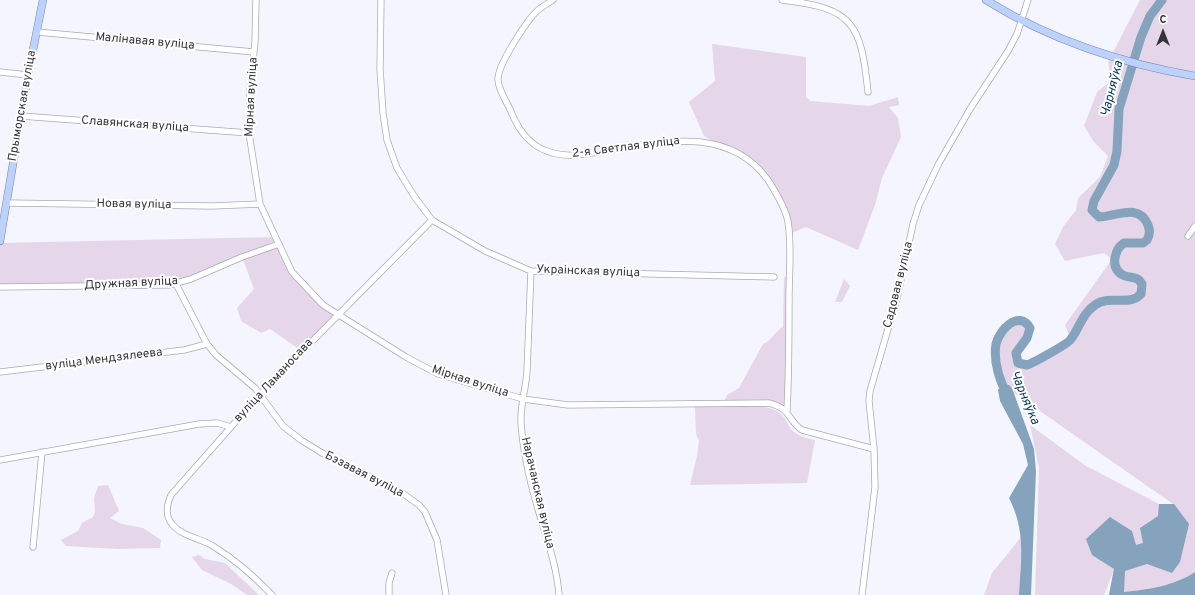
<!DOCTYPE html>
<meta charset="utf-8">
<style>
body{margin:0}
#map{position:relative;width:1195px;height:595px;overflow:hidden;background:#f4f5fe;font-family:Overpass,sans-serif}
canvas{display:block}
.north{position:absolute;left:1143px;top:12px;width:40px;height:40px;-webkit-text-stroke:3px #fff;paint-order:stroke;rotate:0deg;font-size:11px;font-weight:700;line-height:16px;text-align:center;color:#343439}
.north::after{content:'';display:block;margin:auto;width:14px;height:18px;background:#343439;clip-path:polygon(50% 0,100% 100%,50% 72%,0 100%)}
</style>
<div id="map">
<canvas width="1195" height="595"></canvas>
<div class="north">С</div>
</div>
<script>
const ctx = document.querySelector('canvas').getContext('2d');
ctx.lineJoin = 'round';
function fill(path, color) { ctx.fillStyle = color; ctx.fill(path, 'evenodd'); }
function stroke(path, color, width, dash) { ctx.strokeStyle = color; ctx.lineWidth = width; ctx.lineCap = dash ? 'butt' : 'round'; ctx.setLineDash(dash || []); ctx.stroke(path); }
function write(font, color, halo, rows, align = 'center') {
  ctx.font = font + ' Overpass,sans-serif'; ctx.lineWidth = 4; ctx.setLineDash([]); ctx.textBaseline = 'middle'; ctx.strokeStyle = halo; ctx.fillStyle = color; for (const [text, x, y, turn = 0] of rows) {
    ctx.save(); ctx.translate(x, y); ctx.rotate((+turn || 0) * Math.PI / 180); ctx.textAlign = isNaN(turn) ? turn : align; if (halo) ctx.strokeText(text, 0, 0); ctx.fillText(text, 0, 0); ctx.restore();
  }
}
const green = new Path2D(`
 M 1140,0 L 1195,0 L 1195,572 C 1171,588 1137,590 1109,595 L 1113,572 L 1104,595 L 1035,595 L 1039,468 L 1030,425 L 1086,466 L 1159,504 L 1173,504 L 1014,393 L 1012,388 L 1005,384 L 1002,384 C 994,365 989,317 1023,321 L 1030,328 L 1027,338 L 1016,353 L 1018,362 L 1022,365 L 1031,364 L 1068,343 L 1071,340 L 1065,325 L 1112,259 L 1104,253 L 1065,261 L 1055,244 L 1063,227 L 1076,210 L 1078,198 L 1100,177 L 1108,156 L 1094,142 L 1084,126 L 1097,92 L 1111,81 L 1108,62 Z
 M 712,44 L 806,57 L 806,97 L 810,101 L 869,106 L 898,97 L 899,105 L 889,107 L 898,118 L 901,137 L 882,178 L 875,205 L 858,250 L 806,227 L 792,233 L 767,180 L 754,166 L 704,136 L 689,102 L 715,81 Z
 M 276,237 L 292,272 L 323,305 L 338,314 L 299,349 L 270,329 L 261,333 L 241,321 L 237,308 L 254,289 L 242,257 L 176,284 L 0,287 L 0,243 Z
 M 784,277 L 789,277 L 787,411 L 777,405 L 724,402 L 727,395 L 739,388 L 763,344 C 772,341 774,332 783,327 Z
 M 844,279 L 850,286 L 842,302 L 835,302 Z
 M 695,407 C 715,407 761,402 777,411 C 785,416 786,421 790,428 C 796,436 806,438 815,440 L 807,483 L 690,485 L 697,456 L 699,441 L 696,434 Z
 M 108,485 L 119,511 L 110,518 L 122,524 L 143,528 L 161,540 L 160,548 L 118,549 L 66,546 L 61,540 L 78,531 L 82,523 L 93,517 L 95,512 L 94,498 L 98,486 Z
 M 1022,536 L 1019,595 L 984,595 L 992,573 Z
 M 199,555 L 205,559 L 225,563 L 259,595 L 247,595 L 231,584 L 202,570 L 192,557 Z`);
const water = new Path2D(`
 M 1002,384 L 1009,385 L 1012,388 L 1034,449 L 1036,471 L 1031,595 L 1019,595 C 1021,559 1026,531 1009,498 L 1028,465 L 1023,444 L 1000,401 L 998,390 Z
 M 1159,504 L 1174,504 L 1189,524 L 1180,562 L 1172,573 L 1147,564 L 1125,571 L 1124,592 C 1147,590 1176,585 1195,572 L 1195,595 L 1109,595 L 1114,569 L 1092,555 L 1086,539 L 1110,517 L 1132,531 L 1136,545 L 1143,543 L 1140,528 L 1158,516 Z`);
const river = new Path2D(`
 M 1007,395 C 999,379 993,362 996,344 C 999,330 1019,309 1030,328 L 1027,338 L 1016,353 L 1018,363 L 1027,365 C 1033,363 1068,344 1071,339 C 1080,327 1082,314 1095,305 C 1111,294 1129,307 1141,294 L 1142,284 L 1139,280 C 1134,276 1126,278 1121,274 C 1110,266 1115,249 1124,243 L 1143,243 L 1147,240 C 1150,235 1150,230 1148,225 C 1139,202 1115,217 1099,217 L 1092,210 L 1094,201 L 1114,165 L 1117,151 L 1119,109 L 1141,37 L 1150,16 L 1162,0`);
const minor = new Path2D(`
 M 256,0 L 255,42 L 250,90 L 249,133 L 260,204 L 292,272 L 323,305 L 406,357 L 438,374 L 523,399 L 568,405 L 769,403 C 792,409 787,420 802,430 L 874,449
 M 381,0 L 380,69 L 383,113 L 387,140 L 397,168 L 414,196 L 432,220 L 485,251 L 531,271 L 774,277
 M 553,0 C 547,4 541,7 536,12 C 526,22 497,66 498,80 C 499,92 508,103 512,114 C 520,133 532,148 553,153 C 570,158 589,153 605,151 C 662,142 728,125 768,180 C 775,191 786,209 788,222 C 792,245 789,274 789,298 C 789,336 789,373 787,411
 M 782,0 C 853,8 861,23 868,92
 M 37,32 L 254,52
 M 0,72 L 28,75
 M 21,116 L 249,133
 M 7,203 L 212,206 L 260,204
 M 1188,236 L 1195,226
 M 531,271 L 527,371 C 526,389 520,405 521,423 C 523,451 530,482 538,509 C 546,537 557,566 559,595
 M 176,284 L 207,344 L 216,355 L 255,388 L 283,426 L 301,440 L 322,453 L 401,492 L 419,505 L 425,512 L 437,540 L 446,595
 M 0,287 L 169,285 L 191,279 L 242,257 L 279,244
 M 0,372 L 184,350 L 207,344
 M 231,427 L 171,495 C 167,504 165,516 172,524 C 181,536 200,538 213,546 C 234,559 255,577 272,595
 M 0,460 L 199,424 L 217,423 L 231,427 L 260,394 L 432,220
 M 33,547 L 42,452
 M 389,595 L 389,583 L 392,573
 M 862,595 L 875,487 L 874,449 L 869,401 L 870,391 L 897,298 L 913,224 L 919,205 L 939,163 L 970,109 L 1008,51 L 1017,34 L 1028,0`);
const major = new Path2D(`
 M 986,0 C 1048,39 1123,64 1195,76
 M 0,241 L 28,75 L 43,0`);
const streetNames = [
 ["Малінавая вуліца",145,42,5],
 ["Мірная вуліца",252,97,-87],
 ["Прыморская вуліца",23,106,-80],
 ["Славянская вуліца",135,125,4],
 ["2-я Светлая вуліца",626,148,-7],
 ["Новая вуліца",134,205,1],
 ["Украінская вуліца",588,272,2],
 ["Дружная вуліца",131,284,-3],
 ["Садовая вуліца",899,285,-76],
 ["вуліца Мендзялеева",104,360,-7],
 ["вуліца Ламаносава",274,381,-47],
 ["Мірная вуліца",470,382,18],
 ["Бэзавая вуліца",364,475,27],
 ["Нарачанская вуліца",537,493,77]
];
const waterNames = [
 ["Чарняўка",1113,89,-76],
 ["Чарняўка",1024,398,67]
];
fill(green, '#e5d6e9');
fill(water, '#85a3bc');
stroke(river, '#85a3bc', 9);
stroke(minor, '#a9aab7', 7);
stroke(major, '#7087b4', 8);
stroke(minor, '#fff', 5.5);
stroke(major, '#bdd2fa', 7);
write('12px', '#343439', '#fff', streetNames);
write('italic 13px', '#0a3c60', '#fff', waterNames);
</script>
